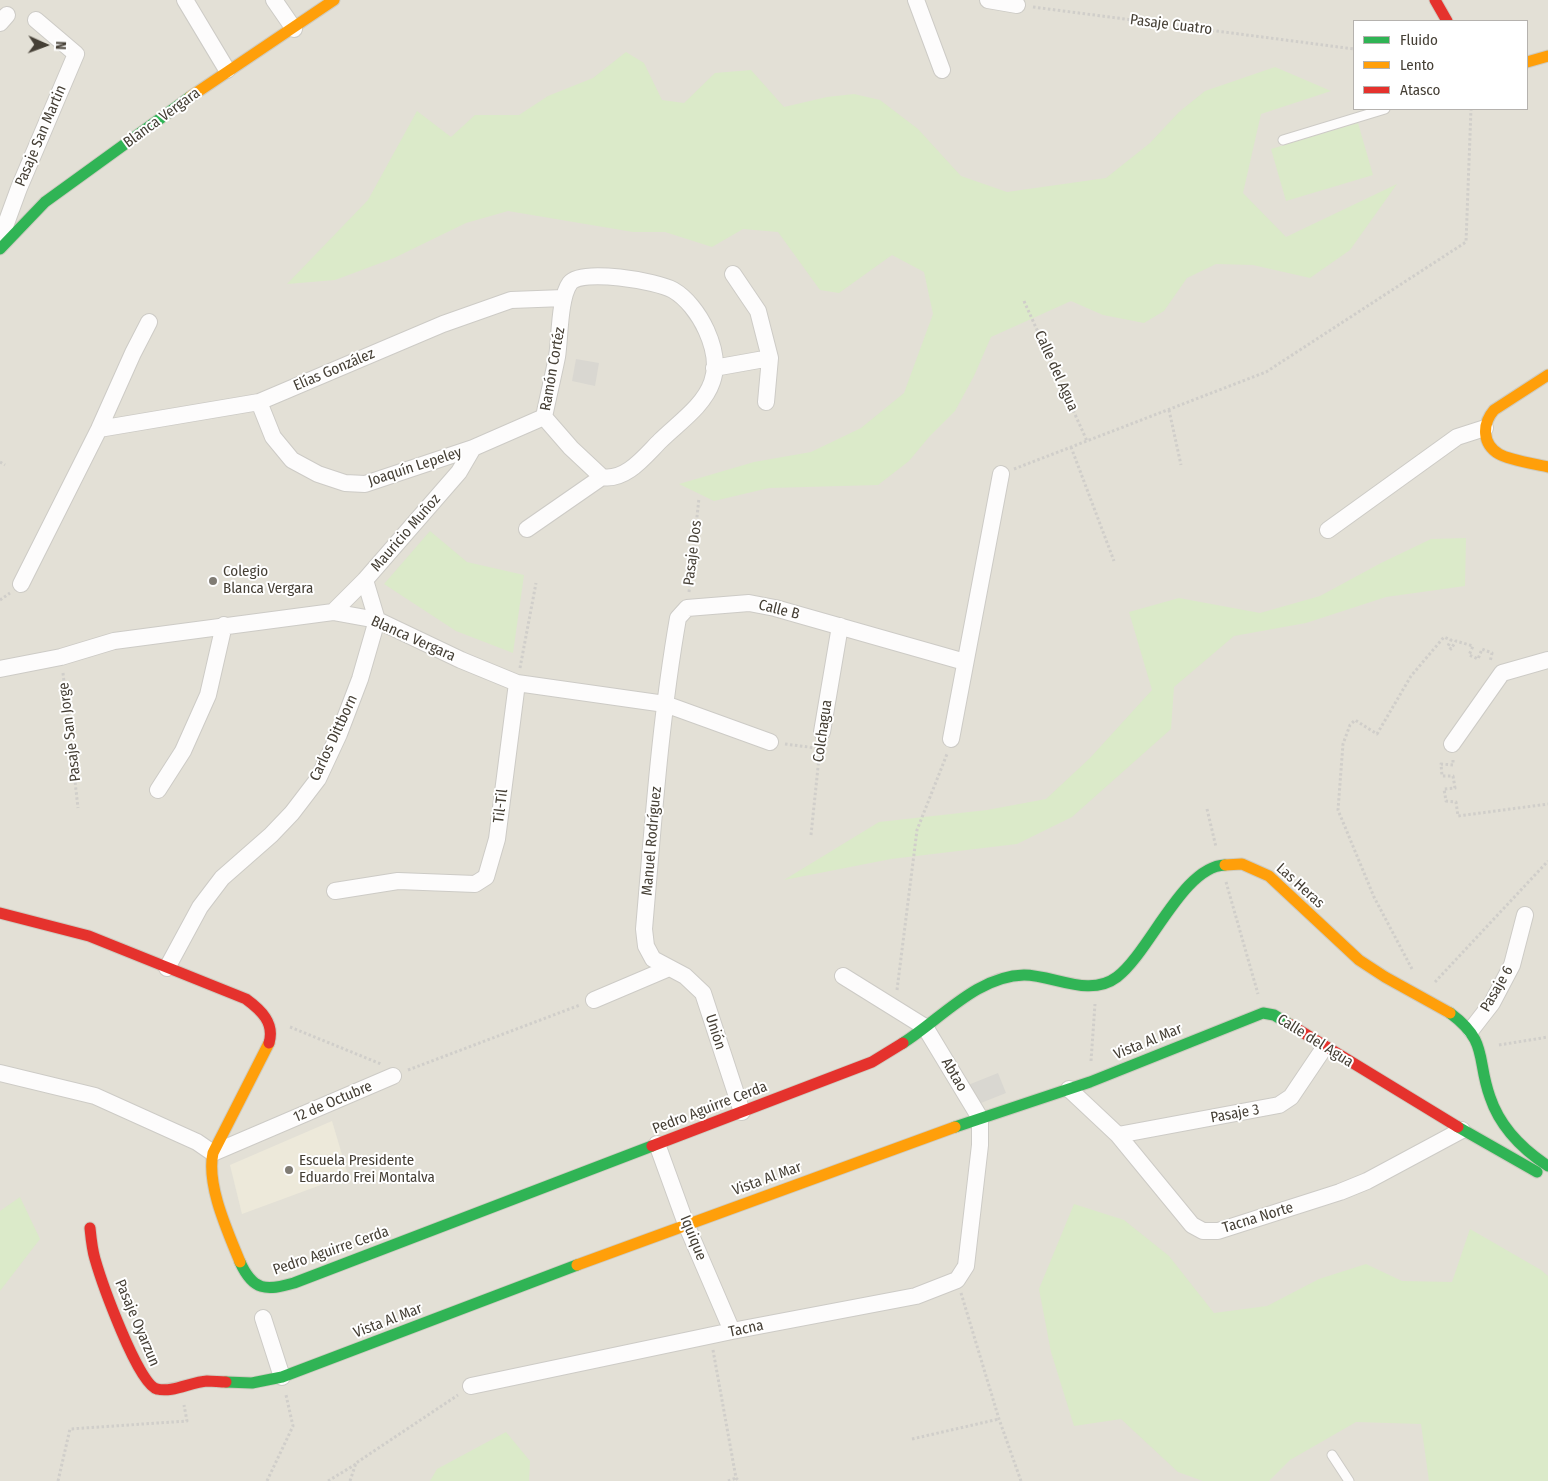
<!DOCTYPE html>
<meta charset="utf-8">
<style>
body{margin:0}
#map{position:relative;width:1548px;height:1481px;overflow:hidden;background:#efeee8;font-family:"Fira Sans Condensed",sans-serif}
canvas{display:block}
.legend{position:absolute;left:1353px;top:20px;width:175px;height:90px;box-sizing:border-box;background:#fff;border:1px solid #b5b2ae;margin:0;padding:6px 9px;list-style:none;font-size:15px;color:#453f35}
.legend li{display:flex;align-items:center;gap:10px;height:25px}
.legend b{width:25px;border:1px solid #b5b2ae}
.north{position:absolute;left:20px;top:20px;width:50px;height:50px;-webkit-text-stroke:4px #fff;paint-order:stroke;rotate:92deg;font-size:14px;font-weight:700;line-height:20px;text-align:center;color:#453f35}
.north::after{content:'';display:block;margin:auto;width:18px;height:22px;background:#453f35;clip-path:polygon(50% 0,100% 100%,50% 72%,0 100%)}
</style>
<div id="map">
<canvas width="1548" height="1481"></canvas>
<ul class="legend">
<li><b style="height:6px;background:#30b455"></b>Fluido</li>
<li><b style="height:6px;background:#ff9f0a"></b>Lento</li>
<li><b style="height:6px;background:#e5322d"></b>Atasco</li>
</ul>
<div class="north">N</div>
</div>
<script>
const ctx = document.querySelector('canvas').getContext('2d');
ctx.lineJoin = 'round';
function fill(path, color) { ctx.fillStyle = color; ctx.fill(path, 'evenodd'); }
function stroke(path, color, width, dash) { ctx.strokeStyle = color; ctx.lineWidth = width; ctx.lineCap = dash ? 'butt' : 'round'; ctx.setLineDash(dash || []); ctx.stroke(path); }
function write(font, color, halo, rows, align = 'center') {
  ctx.font = font + ' "Fira Sans Condensed",sans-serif'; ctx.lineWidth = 4; ctx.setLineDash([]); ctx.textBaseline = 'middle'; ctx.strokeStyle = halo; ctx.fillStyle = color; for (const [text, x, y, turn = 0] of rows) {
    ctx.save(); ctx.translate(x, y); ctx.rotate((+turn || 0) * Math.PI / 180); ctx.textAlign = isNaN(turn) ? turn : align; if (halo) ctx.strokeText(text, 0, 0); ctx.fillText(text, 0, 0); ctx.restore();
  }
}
const residential = new Path2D(`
 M 0,0 L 1548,0 L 1548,1481 L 0,1481 ZM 1354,21 L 1527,21 L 1527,109 L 1354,109 Z`);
const education = new Path2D(`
 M 332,1121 L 348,1175 L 242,1214 L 230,1165 Z`);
const green = new Path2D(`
 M 626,52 L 644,63 L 662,100 L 684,103 L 715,73 L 751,70 L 784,107 L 827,97 L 854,94 L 880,100 L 918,129 L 961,176 L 1007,192 L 1106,178 L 1150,143 L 1179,112 L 1205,91 L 1275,67 L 1331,91 L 1261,114 L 1243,193 L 1286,237 L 1397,184 L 1350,250 L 1310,278 L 1253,265 L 1216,264 L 1187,278 L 1164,311 L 1144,323 L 1103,315 L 1071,301 L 991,337 L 974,376 L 955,411 L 929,437 L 909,461 L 878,485 L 769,488 L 714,501 L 679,484 L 754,462 L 811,452 L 861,428 L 904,393 L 933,314 L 924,272 L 892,255 L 839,293 L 820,290 L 778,232 L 743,229 L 712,247 L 665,232 L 633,232 L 508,211 L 466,223 L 394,258 L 335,280 L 287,284 L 368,200 L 417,111 L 451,137 L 475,115 L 519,115 L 548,96 L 593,78 Z
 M 1358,123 L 1373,175 L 1286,201 L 1271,149 Z
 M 430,531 L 467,562 L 524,575 L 513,653 L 456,631 L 384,584 Z
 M 1466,538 L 1465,586 L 1386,597 L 1306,623 L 1234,636 L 1174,687 L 1171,729 L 1072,817 L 1017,844 L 891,859 L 784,880 L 879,822 L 987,810 L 1046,799 L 1090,758 L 1152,690 L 1129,612 L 1179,598 L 1260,613 L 1320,596 L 1381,563 L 1431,539 Z
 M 20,1197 L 40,1239 L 0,1291 L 0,1211 Z
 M 1074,1204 L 1124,1220 L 1169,1256 L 1214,1313 L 1267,1306 L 1319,1279 L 1366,1264 L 1402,1281 L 1452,1282 L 1470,1229 L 1541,1270 L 1548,1276 L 1548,1481 L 1429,1481 L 1421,1424 L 1356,1422 L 1290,1460 L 1269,1481 L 1203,1481 L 1178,1472 L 1121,1419 L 1074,1426 L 1051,1352 L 1039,1289 Z
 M 506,1432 L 530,1461 L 529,1481 L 430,1481 L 437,1469 Z`);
const building = new Path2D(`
 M 576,359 L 599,363 L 595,386 L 572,381 Z
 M 998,1073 L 1006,1093 L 976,1105 L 968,1085 Z`);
const path = new Path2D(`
 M 1033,7 L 1354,49
 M 1024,301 L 1087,441
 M 1169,410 L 1181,465
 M 1071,447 L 1114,561
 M 0,462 L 5,465
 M 1014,469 L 1266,372 L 1466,242 L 1471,109
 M 689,592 L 699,498
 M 0,600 L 10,593
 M 520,668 L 536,583
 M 63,673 L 78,808
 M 785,744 L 816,748
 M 1453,760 L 1453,765 L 1441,764 L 1442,776 L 1453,776 L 1455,788 L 1444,789 L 1446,801 L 1456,802 L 1458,816 L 1548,804
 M 1207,809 L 1216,847
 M 811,835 L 820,748
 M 1226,882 L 1258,994
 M 1412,969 L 1374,897 L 1338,810 L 1343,744 L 1350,725 L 1355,720 L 1377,734 L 1411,676 L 1444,637 L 1451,640 L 1448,646 L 1451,649 L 1456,641 L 1473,646 L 1469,655 L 1478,659 L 1482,649 L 1492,653 L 1490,662
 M 1435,982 L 1548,861
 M 897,990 L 917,830 L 947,754
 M 290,1027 L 381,1064
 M 1499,1045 L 1548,1037
 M 1091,1061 L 1095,1004
 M 408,1070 L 580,1005
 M 961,1293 L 999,1419 L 1021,1481
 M 713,1350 L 736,1478 L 739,1481
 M 912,1439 L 999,1419
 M 58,1481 L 70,1429 L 187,1421 L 184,1405
 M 267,1481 L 293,1426 L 286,1395
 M 328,1481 L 356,1464
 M 350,1481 L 356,1463 L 458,1395
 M 728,1481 L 736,1478`);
const lane = new Path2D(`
 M 1283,140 L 1385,109
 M 1332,1455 L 1349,1481`);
const street = new Path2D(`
 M 185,0 L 227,70
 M 274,0 L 294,29
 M 916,0 L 942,70
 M 988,0 L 1017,5
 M 0,23 L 7,15
 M 0,240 L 19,188 L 76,54 L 36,20
 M 733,274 L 758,311 L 770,358 L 766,402
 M 714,368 L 770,358
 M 259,402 L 273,437 L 292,460 L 318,474 L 345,483 L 365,484 L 473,448 L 544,417
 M 544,417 L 571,448 L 602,477
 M 99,429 L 259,402 L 443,324 L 511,300 L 564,298
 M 527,529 L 602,477 C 626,481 644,457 660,441 C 677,424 704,406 712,382 C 723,352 699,305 673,290 C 657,281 581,268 570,283 C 559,298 560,339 557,357 C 553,377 548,397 544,417
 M 1328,530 L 1457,437 L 1485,428
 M 21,584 L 99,429 L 133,353 L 149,322
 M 333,612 L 365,580 L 459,472 L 473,448
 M 0,669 L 61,657 L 114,641 L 333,612 L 377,620 L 461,660 L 517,683 L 665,704 L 770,742
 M 822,732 L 840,626
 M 951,739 L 1001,474
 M 1452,744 L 1502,673 L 1548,660
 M 158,790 L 183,751 L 208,695 L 224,625
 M 335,891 L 398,881 L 475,884 L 486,877 L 497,839 L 517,683
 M 167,968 L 200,907 L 222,878 L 271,835 L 292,813 L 318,779 L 339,734 L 360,679 L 377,620 L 365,580
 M 594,1000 L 667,969
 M 1471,1030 L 1492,1003 L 1512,965 L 1525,915
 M 0,1073 L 95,1096 L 197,1142 L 213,1153 L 393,1076
 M 1069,1089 L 1118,1135 L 1192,1225 L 1203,1231 L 1218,1231 L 1340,1192 L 1367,1181 L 1462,1130
 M 742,1112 L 703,993 L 685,976 L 653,959 L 646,946 L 644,929 C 653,826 660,721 678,618 L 687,608 L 749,603 L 775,608 L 965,662
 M 1118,1135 L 1279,1105 L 1291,1097 L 1324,1048
 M 657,1144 L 686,1224 L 732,1331
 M 263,1318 L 282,1377
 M 471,1386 L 732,1331 L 916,1296 L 957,1280 L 966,1266 L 980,1145 L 980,1118 L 925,1027 L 843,976`);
const fast = new Path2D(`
 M 0,249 L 45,202 L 190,97
 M 1450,1013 C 1489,1042 1476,1058 1490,1097 C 1500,1127 1522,1149 1548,1166
 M 903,1043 C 941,1019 977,976 1024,975 C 1054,975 1089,998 1117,977 C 1150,952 1183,866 1225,865
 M 955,1127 L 1090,1082 L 1263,1013 L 1274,1015 L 1289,1024
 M 1458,1127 L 1537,1172
 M 240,1262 C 253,1291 266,1291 294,1283 L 652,1146
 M 226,1382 L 252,1383 L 282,1377 L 577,1265`);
const slow = new Path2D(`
 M 1527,62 L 1548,56
 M 190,97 L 334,0
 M 1548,375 L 1494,410 C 1482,424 1482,444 1499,454 C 1509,460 1535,464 1548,467
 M 1225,865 L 1242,864 L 1269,876 L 1359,960 L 1385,977 L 1450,1013
 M 240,1262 C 228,1232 206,1185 213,1153 L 269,1043
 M 577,1265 L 955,1127`);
const jam = new Path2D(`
 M 1435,0 L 1447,21
 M 0,913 L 89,936 L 246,999 C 261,1010 275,1023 269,1043
 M 1289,1024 L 1458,1127
 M 652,1146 L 872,1062 L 903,1043
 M 90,1228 C 91,1238 92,1249 95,1259 C 101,1280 138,1385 157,1389 C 172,1393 191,1382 207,1381 C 213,1381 220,1382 226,1382`);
const markers = [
 [213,581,5,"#807c74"],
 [289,1170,5,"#807c74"]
];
const streetNames = [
 ["Pasaje Cuatro",1171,25,7],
 ["Blanca Vergara",162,118,-36],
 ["Pasaje San Martin",41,136,-67],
 ["Ramón Cortéz",553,369,-80],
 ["Elías González",334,370,-23],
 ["Calle del Agua",1056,371,66],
 ["Joaquín Lepeley",415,467,-18],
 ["Mauricio Muñoz",406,533,-49],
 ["Pasaje Dos",693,553,-83],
 ["Calle B",779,610,14],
 ["Blanca Vergara",413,639,24],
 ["Colchagua",823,731,-82],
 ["Pasaje San Jorge",70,732,-97],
 ["Carlos Dittborn",334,738,-65],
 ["Til-Til",501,806,-83],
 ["Manuel Rodríguez",652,841,-85],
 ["Las Heras",1300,886,42],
 ["Pasaje 6",1497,989,-60],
 ["Unión",715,1032,72],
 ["Calle del Agua",1315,1041,32],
 ["Vista Al Mar",1148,1042,-22],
 ["Abtao",954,1075,59],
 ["12 de Octubre",333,1102,-23],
 ["Pedro Aguirre Cerda",710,1108,-21],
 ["Pasaje 3",1235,1114,-10],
 ["Vista Al Mar",767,1179,-20],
 ["Tacna Norte",1258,1218,-17],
 ["Iquique",693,1238,68],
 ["Pedro Aguirre Cerda",331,1251,-19],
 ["Vista Al Mar",388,1321,-21],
 ["Pasaje Oyarzun",137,1323,67],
 ["Tacna",746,1329,-12]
];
const poiNames = [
 ["Colegio",223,572],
 ["Blanca Vergara",223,589],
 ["Escuela Presidente",299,1161],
 ["Eduardo Frei Montalva",299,1178]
];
fill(residential, '#e3e0d6');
fill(education, '#ede9da');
fill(green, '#dbeac9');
fill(building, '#d9d7d1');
stroke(lane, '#cdcbc6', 11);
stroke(street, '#cdcbc6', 18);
stroke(fast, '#cecbc0', 13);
stroke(slow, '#cecbc0', 13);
stroke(jam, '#cecbc0', 13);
stroke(path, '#d0ceca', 3, [2.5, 2.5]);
stroke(lane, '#fdfcfc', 9);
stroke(street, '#fdfcfc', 16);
stroke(fast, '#30b455', 11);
stroke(slow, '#ff9f0a', 11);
stroke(jam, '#e5322d', 11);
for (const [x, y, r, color] of markers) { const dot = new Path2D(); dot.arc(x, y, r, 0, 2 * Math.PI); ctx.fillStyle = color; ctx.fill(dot); stroke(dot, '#fff', 2); }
write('15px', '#453f35', '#fff', streetNames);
write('15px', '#453f35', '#fff', poiNames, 'left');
</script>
